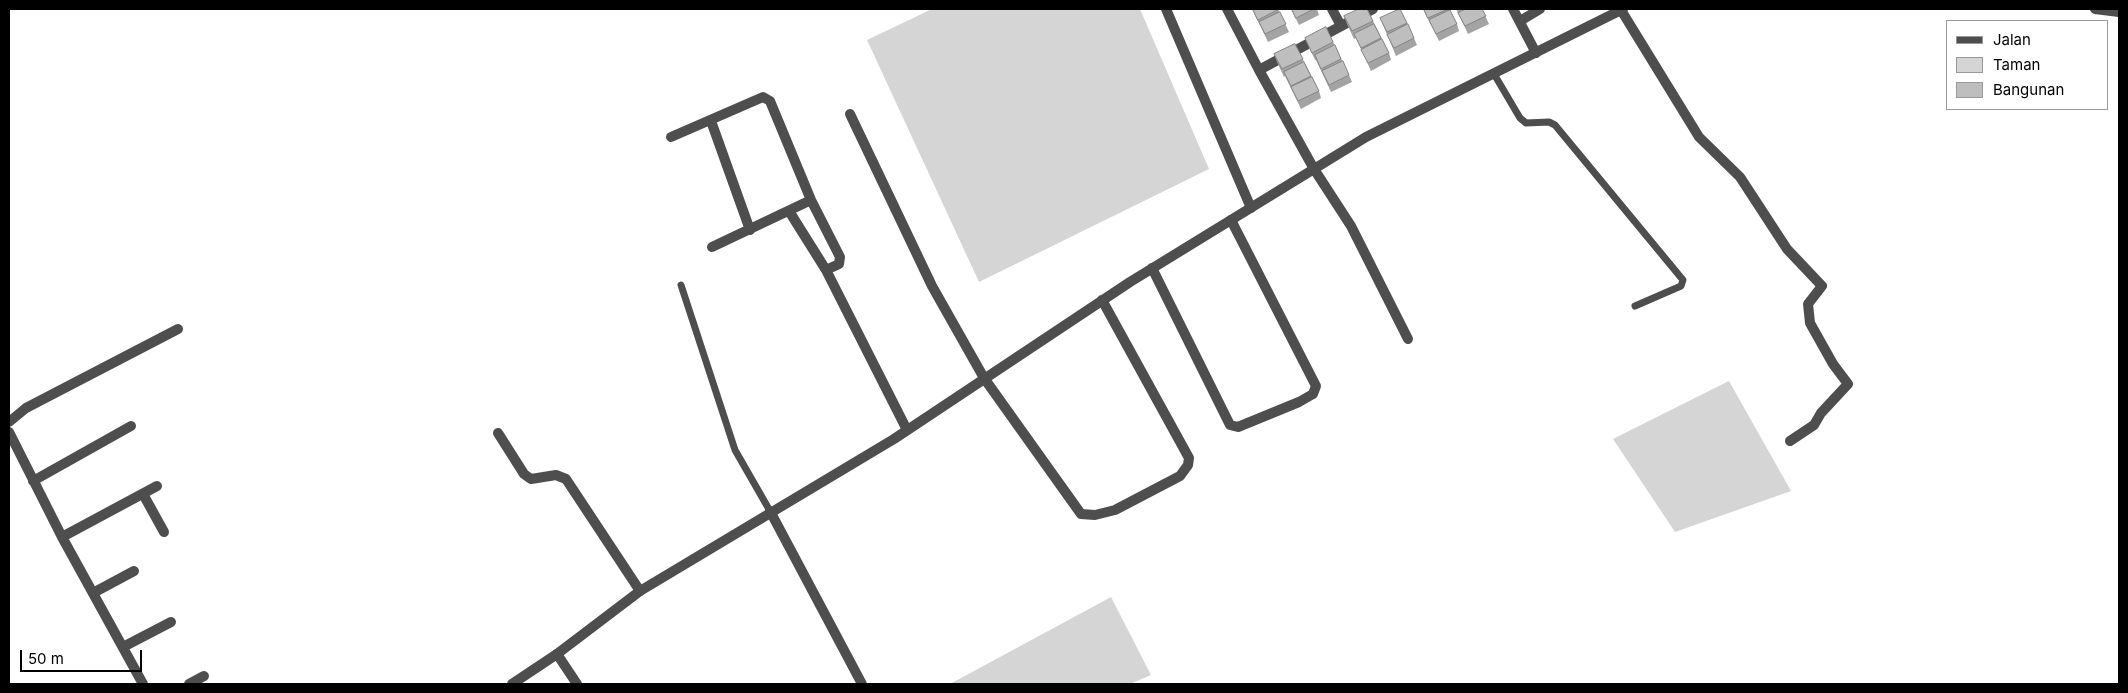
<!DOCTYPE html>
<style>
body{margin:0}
#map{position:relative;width:2128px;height:693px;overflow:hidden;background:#fff;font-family:Inter,sans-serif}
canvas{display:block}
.frame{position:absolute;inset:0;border:10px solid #000;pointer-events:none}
.legend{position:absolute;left:1946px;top:20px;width:162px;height:90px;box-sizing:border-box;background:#fff;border:1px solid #999;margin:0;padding:6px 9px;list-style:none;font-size:15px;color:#000}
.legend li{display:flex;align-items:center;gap:10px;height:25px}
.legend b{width:25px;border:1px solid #999}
.scale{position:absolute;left:20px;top:650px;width:122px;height:22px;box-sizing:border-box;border:2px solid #000;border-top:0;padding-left:6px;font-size:15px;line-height:18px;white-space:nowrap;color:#000;-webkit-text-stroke:4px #fff;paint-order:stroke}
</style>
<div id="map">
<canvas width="2128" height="693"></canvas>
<div class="frame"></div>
<ul class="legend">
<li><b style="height:6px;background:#4e4e4e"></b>Jalan</li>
<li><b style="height:14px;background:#d5d5d5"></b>Taman</li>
<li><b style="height:14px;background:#bebebe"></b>Bangunan</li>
</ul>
<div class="scale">50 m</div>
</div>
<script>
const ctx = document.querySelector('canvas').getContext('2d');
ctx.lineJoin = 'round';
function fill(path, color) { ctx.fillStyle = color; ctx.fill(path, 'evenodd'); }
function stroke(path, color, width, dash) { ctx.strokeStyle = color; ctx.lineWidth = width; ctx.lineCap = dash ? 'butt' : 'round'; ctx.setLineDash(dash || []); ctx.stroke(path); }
const green = new Path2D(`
 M 932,9 L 1140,9 L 1209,169 L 979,282 L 867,40 Z
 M 1729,381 L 1791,491 L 1675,532 L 1613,439 Z
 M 1111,597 L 1151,675 L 1130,684 L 950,684 Z`);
const service = new Path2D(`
 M 1494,74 L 1520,118 L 1526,123 L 1549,122 L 1555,125 L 1683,280 L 1681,286 L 1635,306
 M 681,285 L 735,450 L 770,511`);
const minor = new Path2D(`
 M 1166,9 L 1251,208
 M 1227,9 L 1259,70 L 1314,169 L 1351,226 L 1408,339
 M 1332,9 L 1340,24
 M 1513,9 L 1536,53
 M 1621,10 L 1699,137 L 1740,177 L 1787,249 L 1822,286 L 1808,304 L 1810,323 L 1833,364 L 1848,384 L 1821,413 L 1814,425 L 1790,441
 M 1520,21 L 1540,9
 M 1259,70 L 1373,9
 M 850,114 L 932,286 L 984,378 L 1081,514 L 1095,515 L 1115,510 L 1180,476 L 1188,465 L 1189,458 L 1102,300
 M 711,121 L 750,230
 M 671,137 L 763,97 L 770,101 L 811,200 L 840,257 L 839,264 L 826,270 L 907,430
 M 789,211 L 826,270
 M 712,247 L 811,200
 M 1152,268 L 1230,425 L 1238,427 L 1299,402 L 1313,394 L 1316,386 L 1231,220
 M 9,422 L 26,408 L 178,329
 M 9,432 L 62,537 L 143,684
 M 498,433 L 524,474 L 531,479 L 556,475 L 566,479 L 640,591
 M 33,481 L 131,426
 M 143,494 L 164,532
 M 770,511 L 862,684
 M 62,537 L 157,486
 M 93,593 L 134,571
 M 123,647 L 171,622
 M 557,654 L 577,684
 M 189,684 L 204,676`);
const tertiary = new Path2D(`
 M 2095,9 L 2119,12
 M 512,684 L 557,654 L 640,591 L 894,439 L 1130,282 L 1314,169 L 1366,137 L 1623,9`);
const wall = new Path2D(`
 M 1252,9 L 1278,9 L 1289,32 L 1268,42 Z
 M 1291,9 L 1317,9 L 1319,15 L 1299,25 Z
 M 1367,9 L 1389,53 L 1391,60 L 1371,71 L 1356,38 L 1354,39 L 1347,24 L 1344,16 Z
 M 1400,9 L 1414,38 L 1417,45 L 1396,56 L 1380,18 Z
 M 1422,9 L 1449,9 L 1457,24 L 1459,31 L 1439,41 L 1423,9 Z
 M 1456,9 L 1482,9 L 1489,24 L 1468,34 Z
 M 1326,27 L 1349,75 L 1352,82 L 1331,92 L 1316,60 L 1315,60 L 1308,45 L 1305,38 Z
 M 1295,44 L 1319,91 L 1321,98 L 1301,109 L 1285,76 L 1284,77 L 1277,62 L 1274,54 Z`);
const building = new Path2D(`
 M 1253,9 L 1279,9 L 1258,20 Z
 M 1292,9 L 1314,9 L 1296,18 Z
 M 1359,9 L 1367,9 L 1373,21 L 1352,31 L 1344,16 Z
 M 1400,9 L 1407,23 L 1387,32 L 1380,18 Z
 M 1424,9 L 1448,9 L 1428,18 Z
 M 1466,9 L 1482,9 L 1486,16 L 1465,26 L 1458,13 Z
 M 1450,10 L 1457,24 L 1436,34 L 1429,20 Z
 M 1280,12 L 1286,24 L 1265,34 L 1259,22 Z
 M 1374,24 L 1381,38 L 1361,48 L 1354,34 Z
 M 1408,24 L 1414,38 L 1394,48 L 1387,35 Z
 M 1326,27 L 1333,42 L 1312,53 L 1305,38 Z
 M 1382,39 L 1389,53 L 1368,63 L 1361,50 Z
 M 1295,44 L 1303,59 L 1282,69 L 1274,54 Z
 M 1335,45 L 1341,59 L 1321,69 L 1315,55 Z
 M 1343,61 L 1349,75 L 1329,85 L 1322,71 Z
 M 1304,62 L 1311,76 L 1291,86 L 1284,72 Z
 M 1312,77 L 1319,91 L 1298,101 L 1291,87 Z`);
fill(green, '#d5d5d5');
stroke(service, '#4e4e4e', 7);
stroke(minor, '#4e4e4e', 10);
stroke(tertiary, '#4e4e4e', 10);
fill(wall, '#a3a3a3');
fill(building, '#bebebe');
stroke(building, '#858585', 1);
</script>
